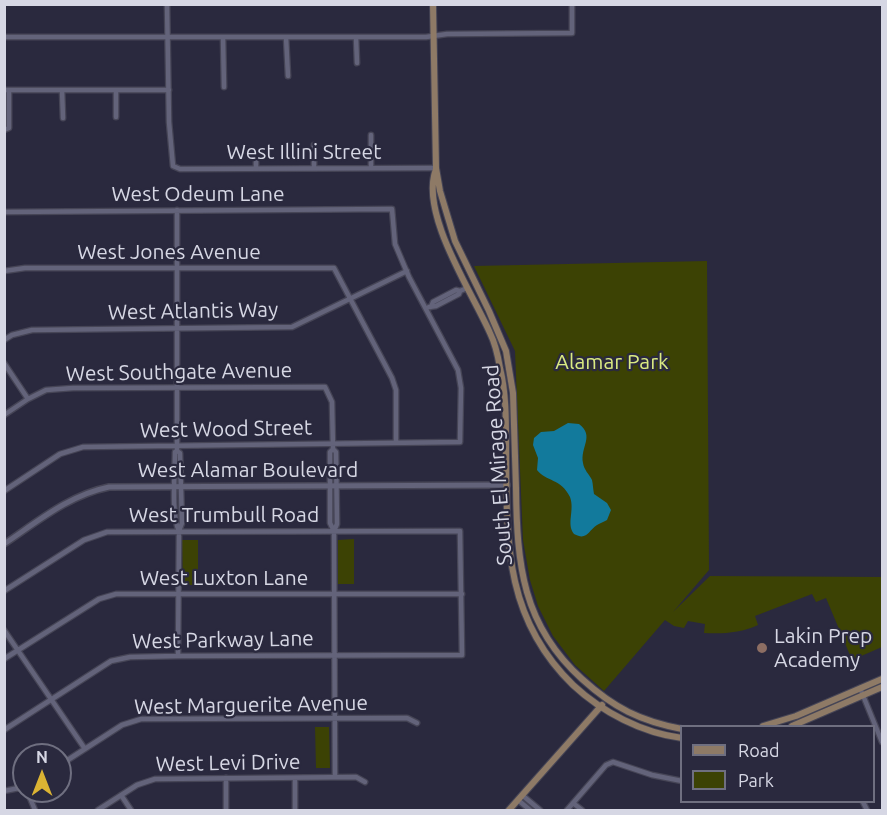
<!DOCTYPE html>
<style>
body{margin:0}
#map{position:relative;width:887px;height:815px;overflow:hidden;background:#2a293e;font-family:Ubuntu,sans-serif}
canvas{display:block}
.frame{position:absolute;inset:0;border:6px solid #d6d7e4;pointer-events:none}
.legend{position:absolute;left:680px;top:725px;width:195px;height:78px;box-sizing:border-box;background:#2a293e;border:2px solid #6f6f80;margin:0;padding:8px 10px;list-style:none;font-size:18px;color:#d6d7e4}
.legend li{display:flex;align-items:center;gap:12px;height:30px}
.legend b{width:30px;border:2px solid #6f6f80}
.north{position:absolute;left:12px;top:743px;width:60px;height:60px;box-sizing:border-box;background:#2a293e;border:2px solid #6f6f80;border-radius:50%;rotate:0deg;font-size:16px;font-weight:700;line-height:24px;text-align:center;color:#d6d7e4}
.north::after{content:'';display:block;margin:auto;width:21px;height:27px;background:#dbb333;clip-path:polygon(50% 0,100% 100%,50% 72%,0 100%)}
</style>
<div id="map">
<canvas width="887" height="815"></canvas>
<div class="frame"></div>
<ul class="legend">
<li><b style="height:8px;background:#8e7a66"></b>Road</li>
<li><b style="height:16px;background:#3c4204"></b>Park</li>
</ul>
<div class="north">N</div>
</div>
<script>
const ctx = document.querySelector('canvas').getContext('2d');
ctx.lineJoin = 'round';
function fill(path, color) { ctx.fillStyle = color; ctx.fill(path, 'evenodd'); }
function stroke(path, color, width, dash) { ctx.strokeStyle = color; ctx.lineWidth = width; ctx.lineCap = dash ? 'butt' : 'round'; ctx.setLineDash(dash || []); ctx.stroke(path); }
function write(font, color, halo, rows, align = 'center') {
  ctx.font = font + ' Ubuntu,sans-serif'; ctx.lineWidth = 4.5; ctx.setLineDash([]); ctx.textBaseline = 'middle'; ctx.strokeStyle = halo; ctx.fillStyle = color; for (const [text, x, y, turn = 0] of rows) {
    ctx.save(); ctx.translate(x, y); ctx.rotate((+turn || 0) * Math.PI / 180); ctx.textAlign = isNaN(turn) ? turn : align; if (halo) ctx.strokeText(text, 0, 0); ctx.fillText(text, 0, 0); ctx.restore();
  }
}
const green = new Path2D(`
 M 707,261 L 709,570 L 673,612 L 710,576 L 882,577 L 882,647 L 852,660 L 826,598 L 816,602 L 812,594 L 755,616 L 758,625 C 741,633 723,634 704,633 L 705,624 L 688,621 L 684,628 L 674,626 L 665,620 L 604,691 L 575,665 L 553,636 L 538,606 L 530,580 L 523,540 L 515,351 L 474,266 Z
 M 354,539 L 354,584 L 338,584 L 338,540 Z
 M 182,540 L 198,540 L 198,585 L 183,585 Z
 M 315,727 L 329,727 L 330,768 L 316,768 Z`);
const water = new Path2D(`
 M 568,423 L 579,424 C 595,436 580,447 583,463 C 584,470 589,474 592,480 C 593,484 593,489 594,494 L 607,503 L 611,510 L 607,520 C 604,522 600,523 597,525 C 588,531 587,541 574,534 C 566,524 575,510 570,497 C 561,478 546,482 537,470 L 538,458 L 533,445 L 534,438 L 541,432 L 554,431 Z`);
const minor = new Path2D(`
 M 167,4 L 169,122 L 173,166 L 180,169 L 436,168
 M 4,37 L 426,37 L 447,34 L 572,33 L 572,4
 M 223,37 L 224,87
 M 286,37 L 288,76
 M 356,37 L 357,63
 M 4,90 L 169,90
 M 62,90 L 63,118
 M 116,90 L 116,117
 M 4,130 L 9,128 L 9,90
 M 371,135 L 371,168
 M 314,145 L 314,168
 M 256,154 L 256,168
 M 177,210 L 177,451 L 175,452 C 175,472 171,516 179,531
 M 4,212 L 392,209 L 395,244 L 409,277 L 458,370 L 461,388 L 460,442 L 83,447 L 60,454 L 4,491
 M 4,271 L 25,268 L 334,268 L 392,378 L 396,390 L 396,443
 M 429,307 L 436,306 L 459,294 L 460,291
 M 431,307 L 433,302 L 456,290 L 460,291 L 467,288
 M 4,340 L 12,335 L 32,330 L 292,327 L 407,271
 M 4,363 L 28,399
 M 4,415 L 28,399 L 46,390 L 73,388 L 325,387 L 332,402 L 333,449 L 336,452 L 337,524 L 334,531
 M 333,449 L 330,452 L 330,523 L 334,531 L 335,777
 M 177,451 L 180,453 L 182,523 L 179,531 L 178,656
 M 4,591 L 84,540 L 107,532 L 460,531 L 462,655 L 178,656 L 130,657 L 111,661 L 4,730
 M 4,630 L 85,749
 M 4,659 L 99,599 L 116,594 L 462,594
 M 860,688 L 882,742
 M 60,765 L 122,725 L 141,719 L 407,718 L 417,723
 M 226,778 L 226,810
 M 295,778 L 295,810
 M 4,791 L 24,787
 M 27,791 L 35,810
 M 121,795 L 131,810
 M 522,795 L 540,810
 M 518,800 L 530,810
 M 863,802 L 867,810
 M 573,803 L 582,810
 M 98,810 L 137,785 L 155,779 L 356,777 L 365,782
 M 567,810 L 606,765 L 613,762 L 652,775 L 682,781`);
const tertiary = new Path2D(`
 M 4,544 C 37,522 69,495 109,487 L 507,485`);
const secondary = new Path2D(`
 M 433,4 L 436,168 L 440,191 L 455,241 L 489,311 L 506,351 L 513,393 C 514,424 515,456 516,488 C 517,564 522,625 582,679 C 614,708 640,721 682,729
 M 436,169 C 419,213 472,292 490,333 C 495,343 498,356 500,368 C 506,392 506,419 506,444 C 507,536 502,616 573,685 C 602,712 642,733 682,738
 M 763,726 L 796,716 L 882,679
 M 792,726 L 882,687
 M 509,810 L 602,705`);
const markers = [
 [762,648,6,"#8d6e63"]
];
const streetNames = [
 ["West Illini Street",304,152],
 ["West Odeum Lane",198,194],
 ["West Jones Avenue",169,252],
 ["West Atlantis Way",193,311,-1],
 ["West Southgate Avenue",179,372,-1],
 ["West Wood Street",226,429,-1],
 ["South El Mirage Road",498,465,-94],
 ["West Alamar Boulevard",248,470],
 ["West Trumbull Road",224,515],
 ["West Luxton Lane",224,578],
 ["West Parkway Lane",223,640,-1],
 ["West Marguerite Avenue",251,705,-1],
 ["West Levi Drive",228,763,-1]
];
const parkNames = [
 ["Alamar Park",612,362]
];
const poiNames = [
 ["Lakin Prep",774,636],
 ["Academy",774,660]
];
fill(green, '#3c4204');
fill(water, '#127a9c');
stroke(minor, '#464556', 7);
stroke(tertiary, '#464556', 8);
stroke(secondary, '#464556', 8);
stroke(minor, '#63637a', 4.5);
stroke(tertiary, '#63637a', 5);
stroke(secondary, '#8e7a66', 6);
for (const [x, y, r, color] of markers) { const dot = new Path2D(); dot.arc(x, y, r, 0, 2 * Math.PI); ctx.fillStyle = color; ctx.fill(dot); stroke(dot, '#2a293e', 2); }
write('21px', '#d6d7e4', '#2a293e', streetNames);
write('21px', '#daea82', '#2a293e', parkNames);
write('21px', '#d6d7e4', '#2a293e', poiNames, 'left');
</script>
